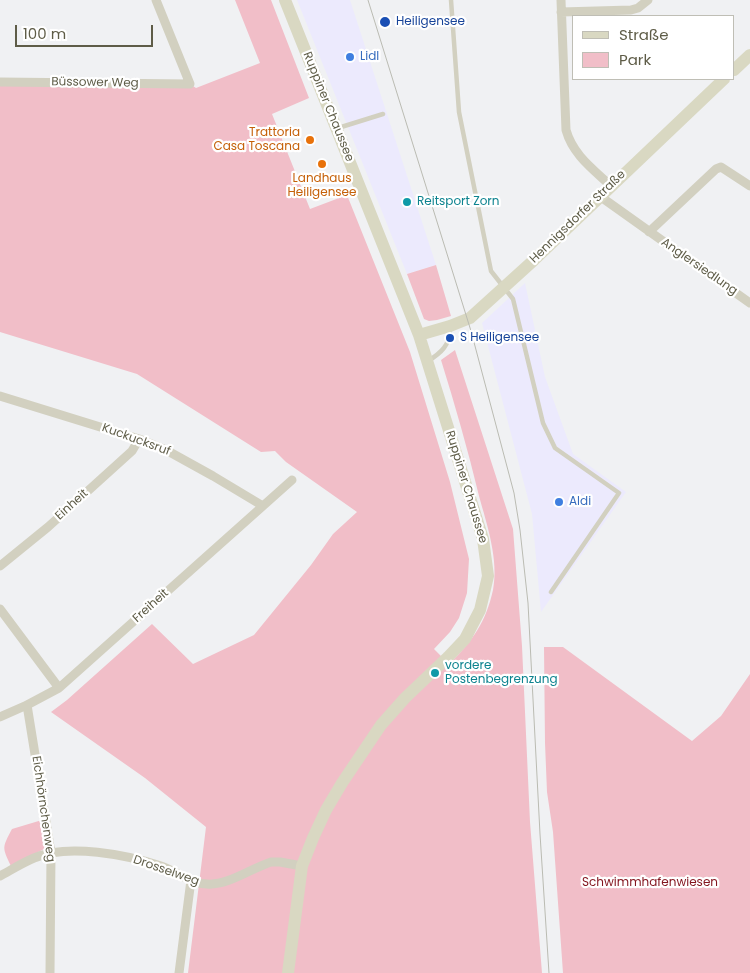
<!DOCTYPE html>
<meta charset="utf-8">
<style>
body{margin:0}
#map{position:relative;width:750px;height:973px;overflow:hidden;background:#f0f1f3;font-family:Poppins,sans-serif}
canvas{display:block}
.legend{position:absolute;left:572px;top:15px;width:162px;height:65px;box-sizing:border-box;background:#fff;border:1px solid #bfbeb5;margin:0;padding:6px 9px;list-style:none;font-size:15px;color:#5e5c47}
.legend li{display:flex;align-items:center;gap:10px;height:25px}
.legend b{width:25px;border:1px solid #bfbeb5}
.scale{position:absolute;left:15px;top:25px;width:138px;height:22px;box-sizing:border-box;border:2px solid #5e5c47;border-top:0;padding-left:6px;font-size:15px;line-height:18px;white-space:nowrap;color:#5e5c47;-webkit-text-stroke:4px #fff;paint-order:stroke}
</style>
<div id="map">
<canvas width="750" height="973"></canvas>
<ul class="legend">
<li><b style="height:6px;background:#d9d8c2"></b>Straße</li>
<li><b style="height:14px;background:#f1bec8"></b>Park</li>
</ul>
<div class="scale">100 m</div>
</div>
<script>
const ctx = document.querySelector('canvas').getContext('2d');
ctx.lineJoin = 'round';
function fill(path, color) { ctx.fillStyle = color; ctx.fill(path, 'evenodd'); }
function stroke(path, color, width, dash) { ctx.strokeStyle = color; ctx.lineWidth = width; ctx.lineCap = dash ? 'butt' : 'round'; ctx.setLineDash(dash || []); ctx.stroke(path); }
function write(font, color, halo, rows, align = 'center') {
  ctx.font = font + ' Poppins,sans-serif'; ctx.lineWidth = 4.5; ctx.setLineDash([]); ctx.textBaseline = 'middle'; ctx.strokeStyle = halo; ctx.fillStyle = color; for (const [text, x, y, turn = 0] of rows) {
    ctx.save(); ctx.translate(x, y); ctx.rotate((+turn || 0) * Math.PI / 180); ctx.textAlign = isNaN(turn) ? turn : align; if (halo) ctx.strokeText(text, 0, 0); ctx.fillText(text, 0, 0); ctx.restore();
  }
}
const commercial = new Path2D(`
 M 297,0 L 350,0 L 436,265 L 407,274 Z
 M 525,283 L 545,377 L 573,454 L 626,492 L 541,612 L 532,514 L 482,323 Z`);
const green = new Path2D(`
 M 235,0 L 271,0 L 309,98 L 272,114 L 310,209 L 347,195 L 410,352 L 450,482 L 469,559 L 467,593 L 459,618 L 450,632 L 434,649 L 449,664 C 472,642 486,622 493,590 C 499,560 487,525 479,496 C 468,450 455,405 441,360 L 455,350 L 513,529 L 522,646 L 530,822 L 542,973 L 188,973 L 206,827 L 145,778 L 51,712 L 67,700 L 152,624 L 193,664 L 254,635 L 311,565 L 333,534 L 357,512 L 286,462 L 275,451 L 261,452 L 137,374 L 0,332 L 0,82 L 190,84 L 196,88 L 260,63 Z
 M 436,265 L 451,316 L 437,320 L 429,321 L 424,319 L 407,274 Z
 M 544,647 L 563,647 L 692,741 L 721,716 L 750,674 L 750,973 L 563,973 L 553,832 L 547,792 L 545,743 Z
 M 42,820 L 46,848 L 11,866 C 2,847 2,848 12,829 Z`);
const lane = new Path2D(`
 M 451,0 L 459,112 L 491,271 L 513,299 L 543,423 L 555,448 L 619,493 L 551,592
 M 338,128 L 383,114
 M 428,361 C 441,353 450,345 450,329`);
const street = new Path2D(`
 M 561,0 L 566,130 C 573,155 593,169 611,186
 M 561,12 L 631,10 L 638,8 L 648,0
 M 0,82 L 190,84 L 156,0
 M 601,197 L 750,303
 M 649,232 L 716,169 L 721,167 L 750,186
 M 0,396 L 139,439 L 166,450 L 213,476 L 263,506
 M 0,566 L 48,527 L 132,451 L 139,439
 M 0,609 L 59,688
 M 27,705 L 51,853 L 50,973
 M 0,717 L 27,705 L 59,688 L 292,480
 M 0,876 C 11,870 22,863 34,858 C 68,843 127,855 161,866 C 176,871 191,884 207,884 C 227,886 252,868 271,862 L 280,862 L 302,866
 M 179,973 L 191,880`);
const secondary = new Path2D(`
 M 285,0 L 419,335 L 483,539 L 488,576 L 480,610 L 465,639 L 448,657 L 405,698 L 381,725 L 342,783 L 326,810 L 313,838 L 302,866 L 288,973
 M 734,70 L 750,55
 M 419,335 L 450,326 L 470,318 L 534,260 L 724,79`);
const tram = new Path2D(`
 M 368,0 L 471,331 L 514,493 L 520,530 L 528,603 L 540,834 L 549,973`);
const markers = [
 [385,22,6,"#1a4fb4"],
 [350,57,5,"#3f7fe0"],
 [310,140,5,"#e8710a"],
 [322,164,5,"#e8710a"],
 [407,202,5,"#0f9aa8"],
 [450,338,5,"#1a4fb4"],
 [559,502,5,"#3f7fe0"],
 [435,673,5,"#0f9aa8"]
];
const transitNames = [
 ["Heiligensee",396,22],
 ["S Heiligensee",460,338]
];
const shopNames = [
 ["Lidl",360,57],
 ["Aldi",569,502]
];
const streetNames = [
 ["Büssower Weg",95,83,1],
 ["Ruppiner Chaussee",328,107,68],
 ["Hennigsdorfer Straße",578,217,-44],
 ["Anglersiedlung",699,267,35],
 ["Kuckucksruf",136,440,20],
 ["Ruppiner Chaussee",466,487,73],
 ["Einheit",72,505,-42],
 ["Freiheit",151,606,-42],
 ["Eichhörnchenweg",43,809,82],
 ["Drosselweg",166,871,19]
];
const foodNames = [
 ["Trattoria",300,133],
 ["Casa Toscana",300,147],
 ["Landhaus",322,179,"center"],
 ["Heiligensee",322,193,"center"]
];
const cultureNames = [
 ["Reitsport Zorn",417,202],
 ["vordere",445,666],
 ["Postenbegrenzung",445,680]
];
const parkNames = [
 ["Schwimmhafenwiesen",650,883]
];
fill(commercial, '#eceafd');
fill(green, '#f1bec8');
stroke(lane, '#d2d0c0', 4.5);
stroke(street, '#d2d0c0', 9);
stroke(secondary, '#d9d8c2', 12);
stroke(tram, '#babbb2', 1);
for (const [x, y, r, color] of markers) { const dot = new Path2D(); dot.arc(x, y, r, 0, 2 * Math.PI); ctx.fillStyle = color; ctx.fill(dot); stroke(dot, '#fff', 2); }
write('12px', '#164399', '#fff', transitNames, 'left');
write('12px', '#366cbe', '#fff', shopNames, 'left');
write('12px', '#5e5c47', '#fff', streetNames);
write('12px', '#c56008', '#fff', foodNames, 'right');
write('12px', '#0d838f', '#fff', cultureNames, 'left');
write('12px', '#83151e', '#fff', parkNames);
</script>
